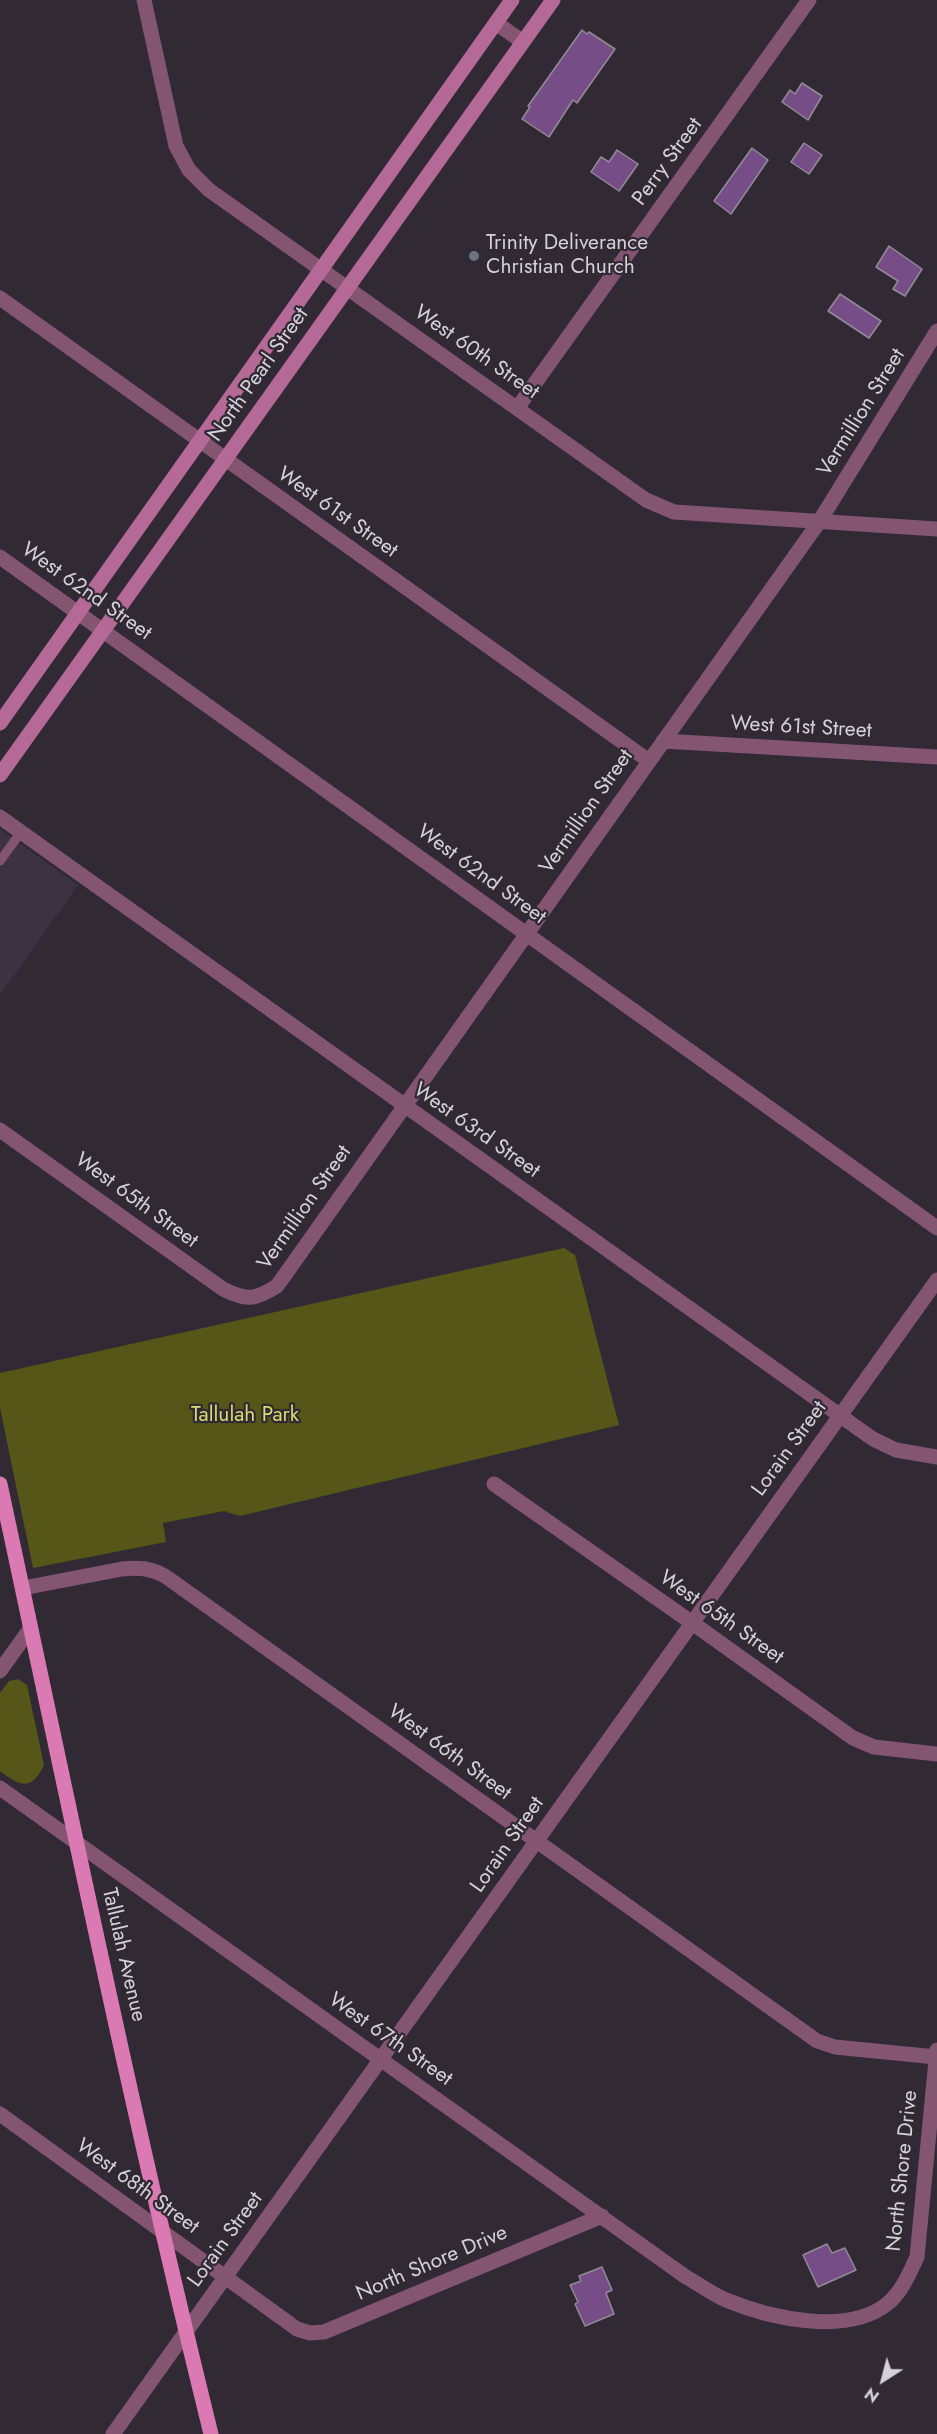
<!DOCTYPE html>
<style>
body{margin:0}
#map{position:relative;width:937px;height:2434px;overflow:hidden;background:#312a34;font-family:Jost,sans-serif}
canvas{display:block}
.north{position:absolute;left:853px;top:2350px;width:60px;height:60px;-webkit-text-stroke:4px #312a34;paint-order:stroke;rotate:216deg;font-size:16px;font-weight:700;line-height:24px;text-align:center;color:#d6d1d8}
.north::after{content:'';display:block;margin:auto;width:21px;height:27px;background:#d6d1d8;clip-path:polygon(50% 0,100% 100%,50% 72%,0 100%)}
</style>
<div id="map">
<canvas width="937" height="2434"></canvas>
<div class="north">N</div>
</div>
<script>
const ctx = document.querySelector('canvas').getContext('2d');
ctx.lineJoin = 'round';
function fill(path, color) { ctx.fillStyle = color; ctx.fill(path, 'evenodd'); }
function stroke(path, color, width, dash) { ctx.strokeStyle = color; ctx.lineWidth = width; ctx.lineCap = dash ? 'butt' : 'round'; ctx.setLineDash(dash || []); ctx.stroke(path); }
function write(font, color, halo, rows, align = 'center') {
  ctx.font = font + ' Jost,sans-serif'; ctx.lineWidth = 4.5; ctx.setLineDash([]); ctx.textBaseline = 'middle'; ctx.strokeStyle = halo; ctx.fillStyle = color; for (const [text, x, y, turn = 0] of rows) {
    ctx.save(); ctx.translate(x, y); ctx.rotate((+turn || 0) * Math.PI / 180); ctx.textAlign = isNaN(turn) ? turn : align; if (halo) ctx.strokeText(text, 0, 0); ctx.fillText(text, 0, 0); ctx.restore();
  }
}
const built = new Path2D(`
 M 0,829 L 78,885 L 0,995 Z`);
const green = new Path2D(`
 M 564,1248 L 575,1255 L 619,1425 L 240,1516 L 224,1511 L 163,1523 L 166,1542 L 33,1568 L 0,1408 L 0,1373 Z
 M 18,1679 L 27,1685 L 44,1765 C 31,1792 20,1786 0,1771 L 0,1693 L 9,1681 Z`);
const building = new Path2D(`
 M 582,30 L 587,34 L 589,32 L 615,49 L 577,103 L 573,100 L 549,137 L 522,119 L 530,107 L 528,106 Z
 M 802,83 L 822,96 L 808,120 L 782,102 L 790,90 L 795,94 Z
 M 804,143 L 822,155 L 809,174 L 791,162 Z
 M 752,148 L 768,160 L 731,214 L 714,201 Z
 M 617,150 L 638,164 L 619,191 L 591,172 L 601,157 L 609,162 Z
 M 889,246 L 922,269 L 905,296 L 893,289 L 898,281 L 876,267 Z
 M 840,294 L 881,321 L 869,338 L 828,311 Z
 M 827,2244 L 832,2253 L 845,2248 L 856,2270 L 818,2287 L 803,2255 Z
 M 602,2267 L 612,2290 L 606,2293 L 614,2314 L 585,2326 L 575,2304 L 578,2302 L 570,2285 L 581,2281 L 579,2276 Z`);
const lane = new Path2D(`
 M 0,861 L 21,832`);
const street = new Path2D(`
 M 144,0 L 176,146 L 189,170 L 209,190 L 646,500 L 674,512 L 937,529
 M 496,23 L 523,42
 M 0,298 L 649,761
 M 518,407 L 809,0
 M 0,557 L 937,1228
 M 663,741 L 937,757
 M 0,817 L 873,1439 L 896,1450 L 937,1457
 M 0,1130 L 223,1289 C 247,1301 255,1300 277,1286 L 819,522 L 937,331
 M 494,1484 L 691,1622 L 853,1738 L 874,1747 L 937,1754
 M 23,1588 L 122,1569 C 139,1567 150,1568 165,1576 L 817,2041 L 835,2047 L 936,2057
 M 0,1671 L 30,1629
 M 0,1788 L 686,2277 C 699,2284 712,2294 726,2300 C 769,2318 847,2336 887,2304 C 902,2292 909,2274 917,2257 L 937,2050
 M 0,2114 L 297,2329 L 310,2333 L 324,2332 L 602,2216
 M 113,2434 L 937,1280`);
const secondary = new Path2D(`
 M 0,723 L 512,0
 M 0,775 L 553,0`);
const primary = new Path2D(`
 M 0,1484 C 68,1801 133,2119 211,2434`);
const markers = [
 [474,256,6,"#6b7280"]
];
const streetNames = [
 ["Perry Street",668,162,-54],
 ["West 60th Street",476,353,35],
 ["North Pearl Street",259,375,-55],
 ["Vermillion Street",862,413,-58],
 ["West 61st Street",337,513,35],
 ["West 62nd Street",86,592,35],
 ["West 61st Street",801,728,3],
 ["Vermillion Street",587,812,-55],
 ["West 62nd Street",481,875,36],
 ["West 63rd Street",476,1131,35],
 ["West 65th Street",136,1201,36],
 ["Vermillion Street",305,1208,-55],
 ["Lorain Street",790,1449,-54],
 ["West 65th Street",721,1618,35],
 ["West 66th Street",449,1753,36],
 ["Lorain Street",508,1845,-55],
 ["Tallulah Avenue",123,1955,77],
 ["West 67th Street",390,2040,35],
 ["North Shore Drive",903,2171,-84],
 ["West 68th Street",137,2187,36],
 ["Lorain Street",226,2240,-54],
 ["North Shore Drive",432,2264,-23]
];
const poiNames = [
 ["Trinity Deliverance",486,244],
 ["Christian Church",486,268]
];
const parkNames = [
 ["Tallulah Park",245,1416]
];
fill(built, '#3d3241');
fill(green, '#555617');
fill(building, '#774d88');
stroke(building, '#928a95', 1.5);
stroke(lane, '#845570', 9);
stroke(street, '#845570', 15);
stroke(secondary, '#b46996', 15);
stroke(primary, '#da79b2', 15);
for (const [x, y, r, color] of markers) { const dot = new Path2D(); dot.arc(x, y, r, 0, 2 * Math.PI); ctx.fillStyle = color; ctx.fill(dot); stroke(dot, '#312a34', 2); }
write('21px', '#d6d1d8', '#312a34', streetNames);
write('21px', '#d6d1d8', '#312a34', poiNames, 'left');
write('21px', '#d8db6e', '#312a34', parkNames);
</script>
